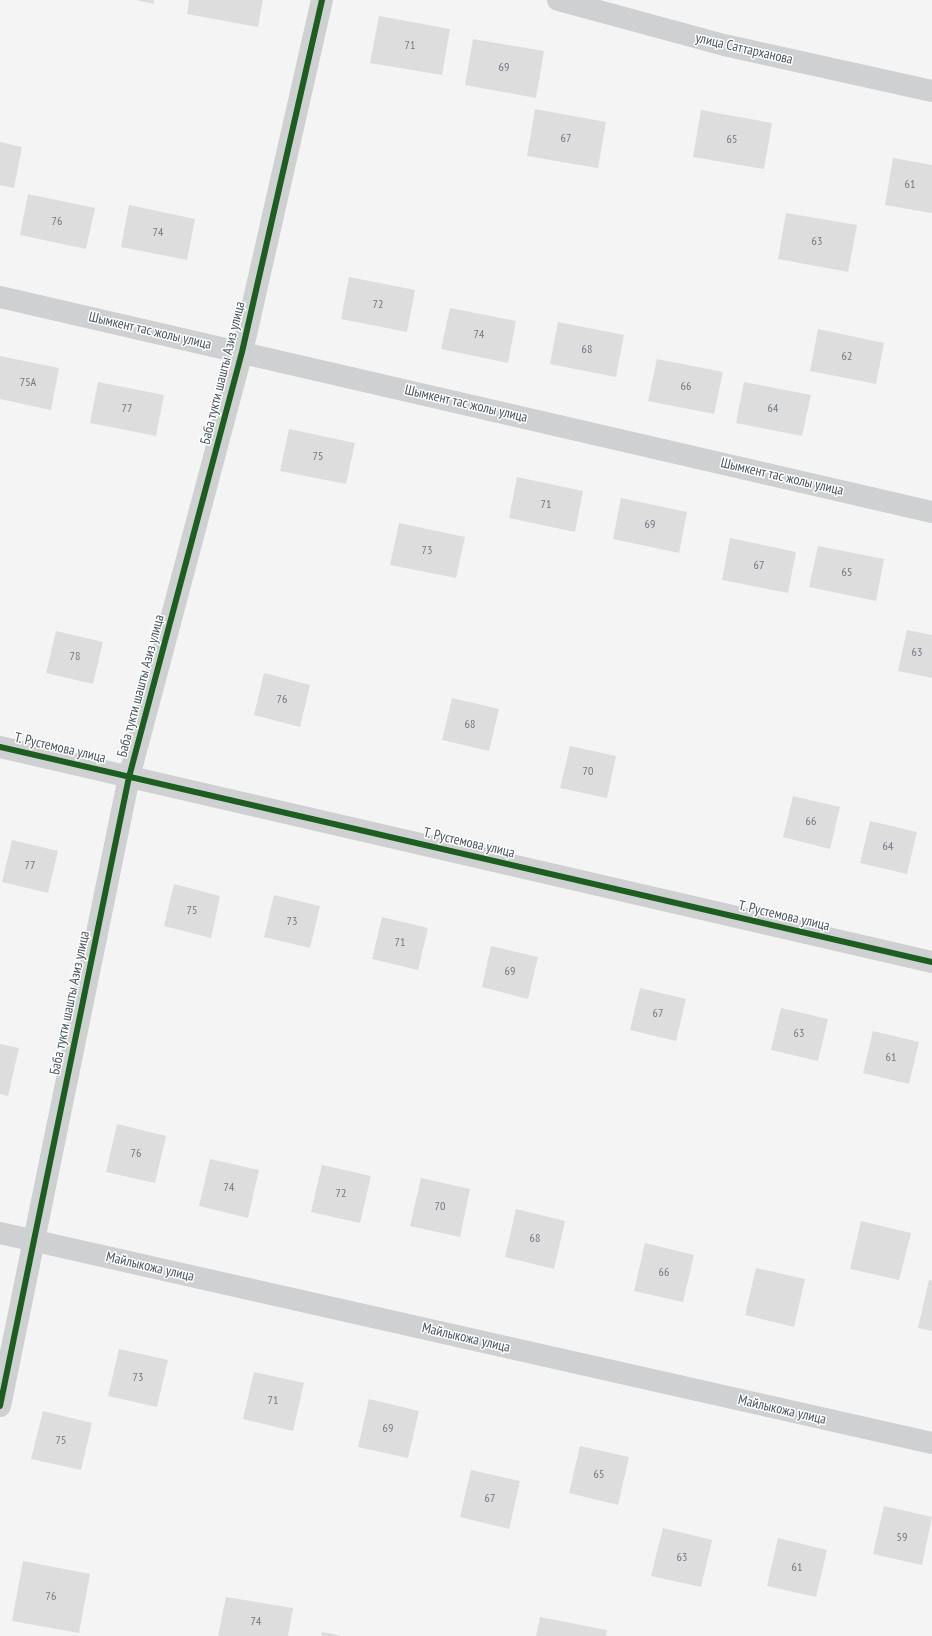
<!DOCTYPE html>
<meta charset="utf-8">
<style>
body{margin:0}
canvas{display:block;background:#f4f4f4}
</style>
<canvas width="932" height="1636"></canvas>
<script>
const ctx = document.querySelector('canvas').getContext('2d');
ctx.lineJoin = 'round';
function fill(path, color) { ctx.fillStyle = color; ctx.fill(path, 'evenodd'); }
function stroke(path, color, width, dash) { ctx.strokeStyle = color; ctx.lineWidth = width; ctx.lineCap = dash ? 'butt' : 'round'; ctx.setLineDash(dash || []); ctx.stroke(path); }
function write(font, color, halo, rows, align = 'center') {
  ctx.font = font + ' "PT Sans Narrow",sans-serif'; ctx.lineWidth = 3; ctx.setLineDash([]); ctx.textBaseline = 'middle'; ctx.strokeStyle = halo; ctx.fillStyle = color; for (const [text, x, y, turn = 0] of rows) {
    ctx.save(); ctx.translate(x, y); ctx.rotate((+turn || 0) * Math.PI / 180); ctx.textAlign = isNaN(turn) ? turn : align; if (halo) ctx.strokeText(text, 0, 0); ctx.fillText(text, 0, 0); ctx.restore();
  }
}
const building = new Path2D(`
 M 136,0 L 154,0 L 154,4 Z
 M 189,0 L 263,0 L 258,27 L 187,14 Z
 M 379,16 L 450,29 L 442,75 L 370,63 Z
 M 473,39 L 544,51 L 536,98 L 465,85 Z
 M 535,109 L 606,122 L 598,168 L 527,156 Z
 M 701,110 L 772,123 L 764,169 L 693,157 Z
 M 0,142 L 22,147 L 14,188 L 0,185 Z
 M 893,158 L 932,165 L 932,213 L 885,205 Z
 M 28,194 L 95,208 L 86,249 L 20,235 Z
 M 129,205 L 195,219 L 187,260 L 121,247 Z
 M 786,213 L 857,225 L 848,272 L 778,259 Z
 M 349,277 L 415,290 L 407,332 L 341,319 Z
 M 450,308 L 516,321 L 508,363 L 441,349 Z
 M 558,322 L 624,335 L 616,377 L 550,364 Z
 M 818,329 L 884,343 L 876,384 L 810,371 Z
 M 0,356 L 59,368 L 51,410 L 0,399 Z
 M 657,359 L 723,372 L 714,414 L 648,401 Z
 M 98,382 L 164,395 L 156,436 L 90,423 Z
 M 744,382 L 811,395 L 802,436 L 736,423 Z
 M 289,429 L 355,443 L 346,484 L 280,471 Z
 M 517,477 L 583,491 L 575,532 L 509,518 Z
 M 621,498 L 687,512 L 679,553 L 613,539 Z
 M 399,523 L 465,537 L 456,578 L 390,565 Z
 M 730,538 L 796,552 L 788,593 L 722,580 Z
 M 818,546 L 884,559 L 876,601 L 809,587 Z
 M 907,630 L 932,635 L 932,678 L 898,671 Z
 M 56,631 L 103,642 L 93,684 L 46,673 Z
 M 264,673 L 310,685 L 300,727 L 254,715 Z
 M 452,698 L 499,709 L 489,751 L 442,740 Z
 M 570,746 L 616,756 L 607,798 L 560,788 Z
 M 793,796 L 840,807 L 830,849 L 783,837 Z
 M 870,821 L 917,832 L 907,874 L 860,863 Z
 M 12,840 L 58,851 L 48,893 L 2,882 Z
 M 174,884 L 220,896 L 211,938 L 164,926 Z
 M 274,895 L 320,906 L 310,948 L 264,937 Z
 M 382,917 L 428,928 L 418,970 L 372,959 Z
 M 491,946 L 538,957 L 528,999 L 482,987 Z
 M 640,988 L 686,999 L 676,1041 L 630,1030 Z
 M 781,1008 L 828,1019 L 818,1061 L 771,1050 Z
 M 873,1031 L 919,1042 L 909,1084 L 863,1073 Z
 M 0,1044 L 19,1048 L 8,1096 L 0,1094 Z
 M 117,1124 L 166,1136 L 155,1183 L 106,1172 Z
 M 210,1159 L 259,1170 L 248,1218 L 199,1206 Z
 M 322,1165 L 371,1176 L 360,1223 L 311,1212 Z
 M 421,1178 L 470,1189 L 460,1237 L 410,1226 Z
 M 516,1209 L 565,1221 L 554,1269 L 505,1257 Z
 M 861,1221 L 911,1233 L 899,1280 L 850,1269 Z
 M 645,1243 L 694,1255 L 683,1302 L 634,1291 Z
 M 756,1268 L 805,1279 L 794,1327 L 745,1315 Z
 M 929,1280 L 932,1281 L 932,1331 L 918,1328 Z
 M 119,1349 L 168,1360 L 157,1407 L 108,1396 Z
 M 254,1372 L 304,1383 L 293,1431 L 243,1419 Z
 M 369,1399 L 419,1411 L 408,1458 L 358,1447 Z
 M 43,1411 L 92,1423 L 81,1470 L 31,1459 Z
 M 580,1446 L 629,1457 L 618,1505 L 569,1493 Z
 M 471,1470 L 520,1481 L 509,1529 L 460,1517 Z
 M 884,1506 L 932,1517 L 922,1565 L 873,1554 Z
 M 663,1528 L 712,1540 L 701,1587 L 651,1576 Z
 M 778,1538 L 827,1550 L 816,1597 L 767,1586 Z
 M 23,1561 L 90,1574 L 79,1633 L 12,1621 Z
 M 226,1597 L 293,1608 L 288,1636 L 218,1636 Z
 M 540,1617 L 607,1630 L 606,1636 L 536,1636 Z
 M 322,1632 L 339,1635 L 339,1636 L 321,1636 Z`);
const minor = new Path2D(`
 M 558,0 L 724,45 L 932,91
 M 0,297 L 932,512
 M 0,747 L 932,962
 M 0,1233 L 932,1443
 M 0,1406 L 129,777 L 242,352 L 322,0`);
const cycleway = new Path2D(`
 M 0,747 L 932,962
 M 0,1406 L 129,777 L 242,352 L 322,0`);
const numberNames = [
 ["71",410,46],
 ["69",504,68],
 ["67",566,139],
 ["65",732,140],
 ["61",910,185],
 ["76",57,222],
 ["74",158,233],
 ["63",817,242],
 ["72",378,305],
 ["74",479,335],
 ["68",587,350],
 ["62",847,357],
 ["75А",28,383],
 ["66",686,387],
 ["77",127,409],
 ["64",773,409],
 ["75",318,457],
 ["71",546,505],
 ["69",650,525],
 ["73",427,551],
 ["67",759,566],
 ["65",847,573],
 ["63",917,653],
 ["78",75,657],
 ["76",282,700],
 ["68",470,725],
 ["70",588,772],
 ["66",811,822],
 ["64",888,847],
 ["77",30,866],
 ["75",192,911],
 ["73",292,922],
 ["71",400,943],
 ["69",510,972],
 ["67",658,1014],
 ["63",799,1034],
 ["61",891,1058],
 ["76",136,1154],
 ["74",229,1188],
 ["72",341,1194],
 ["70",440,1207],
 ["68",535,1239],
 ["66",664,1273],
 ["73",138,1378],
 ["71",273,1401],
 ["69",388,1429],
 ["75",61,1441],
 ["65",599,1475],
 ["67",490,1499],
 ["59",902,1538],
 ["63",682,1558],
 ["61",797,1568],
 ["76",51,1597],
 ["74",256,1622]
];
const streetNames = [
 ["улица Саттарханова",744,49,13],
 ["Шымкент тас жолы улица",150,331,13],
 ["Баба тукти шашты Азиз улица",223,373,-76],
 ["Шымкент тас жолы улица",466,404,13],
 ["Шымкент тас жолы улица",782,477,13],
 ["Баба тукти шашты Азиз улица",141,686,-75],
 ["Т. Рустемова улица",60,748,13],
 ["Т. Рустемова улица",469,843,13],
 ["Т. Рустемова улица",784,916,13],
 ["Баба тукти шашты Азиз улица",70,1003,-78],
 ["Майлыкожа улица",150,1267,13],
 ["Майлыкожа улица",466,1338,13],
 ["Майлыкожа улица",782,1410,13]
];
fill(building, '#ddddde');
stroke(minor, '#ced0d2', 22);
stroke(cycleway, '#1b5e20', 6);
write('12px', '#707881', null, numberNames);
write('14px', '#4a5661', '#fff', streetNames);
</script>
